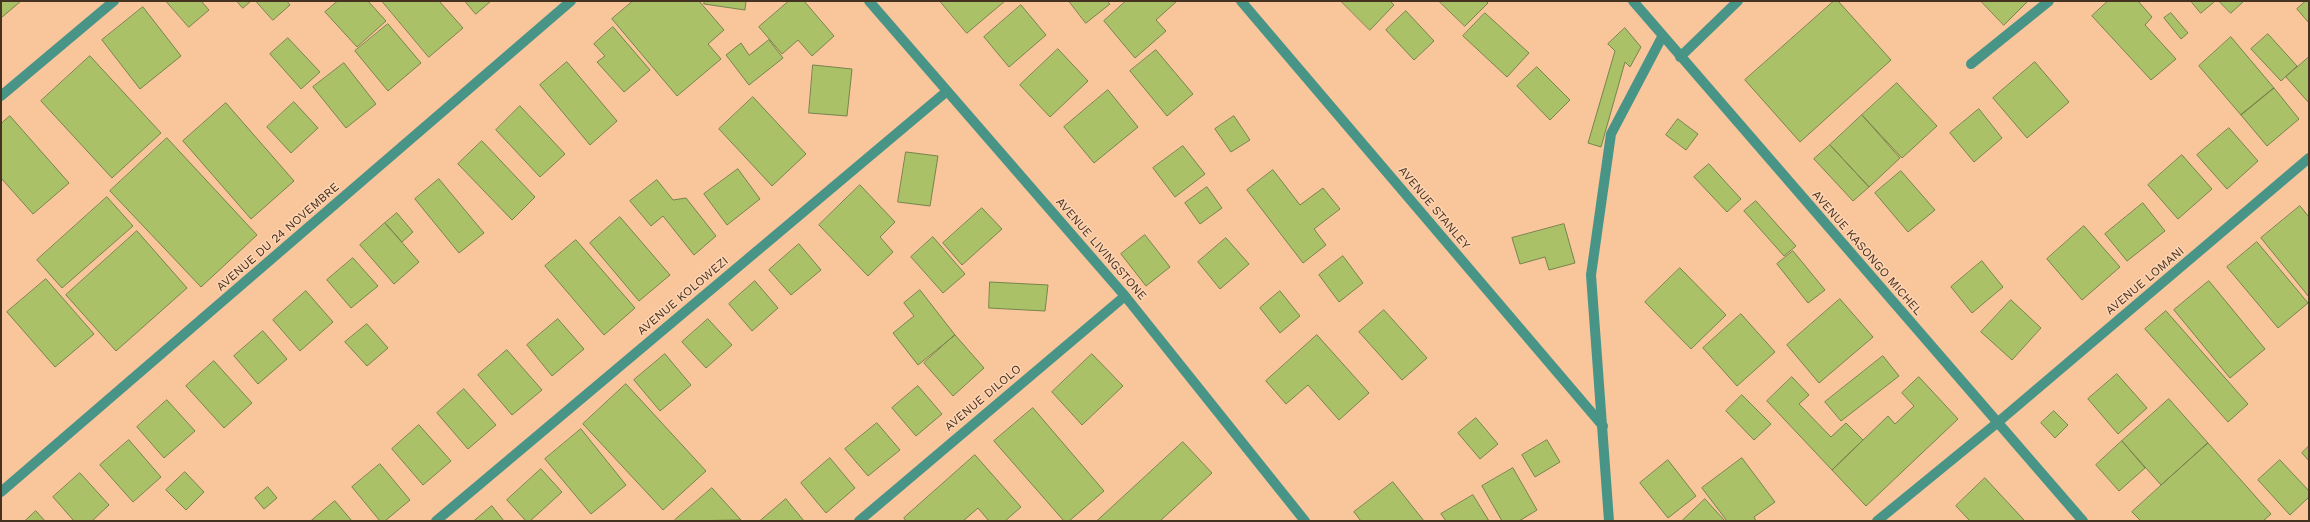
<!DOCTYPE html>
<style>
body{margin:0}
#map{position:relative;width:2310px;height:522px;overflow:hidden;background:#f9c59b;font-family:"Work Sans",sans-serif}
canvas{display:block}
.frame{position:absolute;inset:0;border:2px solid #463220;pointer-events:none}
</style>
<div id="map">
<canvas width="2310" height="522"></canvas>
<div class="frame"></div>
</div>
<script>
const ctx = document.querySelector('canvas').getContext('2d');
ctx.lineJoin = 'round';
function fill(path, color) { ctx.fillStyle = color; ctx.fill(path, 'evenodd'); }
function stroke(path, color, width, dash) { ctx.strokeStyle = color; ctx.lineWidth = width; ctx.lineCap = dash ? 'butt' : 'round'; ctx.setLineDash(dash || []); ctx.stroke(path); }
function write(font, color, halo, rows, align = 'center') {
  ctx.font = font + ' "Work Sans",sans-serif'; ctx.lineWidth = 3; ctx.setLineDash([]); ctx.textBaseline = 'middle'; ctx.strokeStyle = halo; ctx.fillStyle = color; for (const [text, x, y, turn = 0] of rows) {
    ctx.save(); ctx.translate(x, y); ctx.rotate((+turn || 0) * Math.PI / 180); ctx.textAlign = isNaN(turn) ? turn : align; if (halo) ctx.strokeText(text, 0, 0); ctx.fillText(text, 0, 0); ctx.restore();
  }
}
const building = new Path2D(`
 M 1,1 L 21,1 L 1,18 Z
 M 166,1 L 201,1 L 209,10 L 189,27 Z
 M 237,1 L 251,1 L 243,8 Z
 M 256,1 L 287,1 L 290,5 L 273,20 Z
 M 338,1 L 368,1 L 386,21 L 357,47 L 325,12 Z
 M 382,1 L 439,1 L 463,28 L 429,57 Z
 M 465,1 L 491,1 L 476,14 Z
 M 633,1 L 699,1 L 724,30 L 708,44 L 721,59 L 677,96 L 612,19 Z
 M 705,1 L 746,1 L 745,10 L 704,4 Z
 M 789,1 L 804,1 L 834,36 L 812,56 L 798,40 L 782,54 L 759,27 Z
 M 940,1 L 1005,1 L 967,33 Z
 M 1069,1 L 1107,1 L 1110,4 L 1086,23 Z
 M 1126,1 L 1177,1 L 1156,20 L 1166,31 L 1135,58 L 1104,21 Z
 M 1341,1 L 1390,1 L 1394,5 L 1370,30 Z
 M 1439,1 L 1486,1 L 1488,3 L 1465,26 Z
 M 1834,1 L 1838,1 L 1891,60 L 1800,142 L 1745,80 Z
 M 1981,1 L 2028,1 L 2004,25 Z
 M 2108,1 L 2138,1 L 2152,17 L 2145,25 L 2176,59 L 2151,80 L 2092,16 Z
 M 2191,1 L 2213,1 L 2214,2 L 2201,13 Z
 M 2219,1 L 2244,1 L 2231,13 Z
 M 2306,1 L 2309,1 L 2309,23 L 2297,9 Z
 M 1021,5 L 1046,35 L 1009,67 L 984,37 Z
 M 143,7 L 181,56 L 140,89 L 102,40 Z
 M 1406,11 L 1434,41 L 1414,60 L 1386,30 Z
 M 1485,13 L 1529,53 L 1507,77 L 1463,36 Z
 M 2171,13 L 2188,33 L 2181,39 L 2164,18 Z
 M 388,24 L 421,63 L 388,91 L 355,51 Z
 M 613,27 L 650,70 L 624,92 L 597,62 L 605,56 L 594,44 Z
 M 1625,28 L 1641,47 L 1630,67 L 1625,62 L 1601,147 L 1588,143 L 1615,51 L 1608,44 Z
 M 2268,34 L 2297,66 L 2281,81 L 2251,49 Z
 M 2231,37 L 2274,88 L 2241,115 L 2199,66 Z
 M 288,38 L 320,72 L 301,89 L 270,54 Z
 M 769,40 L 783,58 L 749,85 L 726,55 L 741,43 L 749,55 Z
 M 1058,49 L 1088,81 L 1050,117 L 1020,85 Z
 M 1156,50 L 1193,94 L 1167,116 L 1130,71 Z
 M 90,56 L 161,133 L 112,178 L 41,101 Z
 M 2309,57 L 2309,103 L 2286,77 Z
 M 567,62 L 617,121 L 590,145 L 540,85 Z
 M 2035,62 L 2069,102 L 2027,138 L 1993,98 Z
 M 344,63 L 376,104 L 346,128 L 313,87 Z
 M 813,65 L 852,69 L 847,116 L 809,113 Z
 M 1537,67 L 1570,100 L 1550,120 L 1517,86 Z
 M 1897,83 L 1937,126 L 1902,158 L 1862,115 Z
 M 2274,88 L 2299,119 L 2267,146 L 2241,115 Z
 M 1108,90 L 1138,127 L 1094,163 L 1064,127 Z
 M 753,97 L 806,154 L 772,186 L 719,129 Z
 M 294,102 L 318,128 L 291,153 L 267,127 Z
 M 226,103 L 294,181 L 251,219 L 183,141 Z
 M 520,106 L 565,154 L 540,177 L 496,130 Z
 M 1979,109 L 2002,138 L 1974,162 L 1950,133 Z
 M 1862,115 L 1900,158 L 1869,187 L 1830,145 Z
 M 10,116 L 69,183 L 33,214 L 1,178 L 1,124 Z
 M 1234,116 L 1250,140 L 1231,152 L 1215,129 Z
 M 1678,119 L 1698,134 L 1686,150 L 1666,135 Z
 M 2229,128 L 2258,161 L 2227,189 L 2197,155 Z
 M 167,138 L 257,235 L 201,287 L 110,191 Z
 M 482,141 L 535,197 L 512,220 L 458,164 Z
 M 1830,145 L 1869,187 L 1853,201 L 1814,159 Z
 M 1183,146 L 1205,174 L 1175,197 L 1153,168 Z
 M 906,152 L 938,156 L 930,206 L 898,202 Z
 M 2182,155 L 2212,189 L 2178,219 L 2148,185 Z
 M 1709,164 L 1741,199 L 1727,212 L 1694,177 Z
 M 738,169 L 760,199 L 727,225 L 704,194 Z
 M 1273,170 L 1300,205 L 1323,188 L 1340,209 L 1314,229 L 1326,245 L 1303,263 L 1247,190 Z
 M 1901,171 L 1935,210 L 1908,232 L 1875,193 Z
 M 439,179 L 484,233 L 459,253 L 415,199 Z
 M 657,180 L 673,200 L 686,198 L 716,236 L 694,255 L 663,216 L 651,226 L 630,201 Z
 M 860,185 L 895,222 L 880,237 L 893,252 L 868,276 L 819,225 Z
 M 1207,187 L 1222,208 L 1200,224 L 1185,203 Z
 M 107,197 L 133,226 L 62,288 L 37,260 Z
 M 1756,201 L 1796,246 L 1784,256 L 1744,211 Z
 M 2143,203 L 2165,231 L 2127,261 L 2105,234 Z
 M 2300,206 L 2309,217 L 2309,297 L 2261,238 Z
 M 982,208 L 1002,229 L 962,265 L 943,243 Z
 M 397,213 L 413,232 L 402,242 L 385,223 Z
 M 620,217 L 670,275 L 639,301 L 590,243 Z
 M 385,223 L 419,262 L 394,284 L 360,245 Z
 M 1564,224 L 1575,263 L 1549,270 L 1545,257 L 1520,264 L 1512,238 Z
 M 2084,226 L 2120,267 L 2082,300 L 2047,259 Z
 M 137,231 L 187,288 L 116,351 L 66,295 Z
 M 1145,235 L 1170,267 L 1146,286 L 1121,254 Z
 M 933,237 L 965,274 L 943,293 L 911,257 Z
 M 1226,238 L 1249,264 L 1220,289 L 1198,262 Z
 M 576,240 L 635,308 L 604,335 L 545,266 Z
 M 2257,242 L 2308,303 L 2278,328 L 2227,267 Z
 M 799,244 L 821,270 L 791,295 L 769,270 Z
 M 1793,251 L 1825,290 L 1808,303 L 1777,264 Z
 M 1343,256 L 1363,283 L 1339,302 L 1319,275 Z
 M 353,258 L 378,286 L 351,308 L 327,280 Z
 M 1982,261 L 2003,287 L 1972,313 L 1951,287 Z
 M 1680,268 L 1726,315 L 1691,349 L 1645,302 Z
 M 46,279 L 94,334 L 55,367 L 7,312 Z
 M 755,281 L 778,308 L 752,331 L 729,304 Z
 M 2209,281 L 2265,349 L 2230,378 L 2174,310 Z
 M 990,282 L 1048,285 L 1045,311 L 989,308 Z
 M 920,290 L 955,335 L 918,365 L 893,333 L 914,316 L 904,303 Z
 M 306,291 L 333,322 L 300,351 L 273,320 Z
 M 1280,291 L 1300,316 L 1280,333 L 1260,308 Z
 M 1840,299 L 1873,337 L 1819,383 L 1787,345 Z
 M 2011,300 L 2041,328 L 2012,360 L 1981,332 Z
 M 1384,310 L 1427,358 L 1402,380 L 1359,332 Z
 M 2166,311 L 2248,404 L 2228,422 L 2145,329 Z
 M 1741,314 L 1775,352 L 1737,386 L 1703,348 Z
 M 558,319 L 584,349 L 552,376 L 527,345 Z
 M 708,319 L 732,345 L 706,368 L 682,342 Z
 M 367,324 L 388,348 L 367,366 L 345,342 Z
 M 263,331 L 287,359 L 258,384 L 234,356 Z
 M 955,335 L 984,368 L 953,396 L 924,363 Z
 M 1317,335 L 1369,393 L 1339,420 L 1308,385 L 1286,404 L 1266,381 Z
 M 507,350 L 542,390 L 512,415 L 478,375 Z
 M 665,354 L 691,385 L 660,411 L 634,380 Z
 M 1092,354 L 1123,386 L 1082,425 L 1052,392 Z
 M 1883,356 L 1899,376 L 1841,421 L 1825,402 Z
 M 214,361 L 252,403 L 224,428 L 186,386 Z
 M 2117,374 L 2147,408 L 2118,434 L 2088,399 Z
 M 1792,377 L 1809,395 L 1799,404 L 1831,437 L 1846,423 L 1863,440 L 1832,470 L 1767,401 Z
 M 1919,377 L 1958,419 L 1866,506 L 1832,470 L 1888,416 L 1895,424 L 1914,406 L 1902,393 Z
 M 626,384 L 706,471 L 663,510 L 583,424 Z
 M 918,386 L 942,414 L 916,436 L 892,408 Z
 M 464,389 L 496,425 L 468,449 L 437,413 Z
 M 1742,395 L 1771,424 L 1754,440 L 1726,411 Z
 M 2169,399 L 2208,443 L 2161,485 L 2122,441 Z
 M 167,400 L 195,431 L 164,458 L 137,427 Z
 M 1033,408 L 1104,491 L 1069,521 L 1064,521 L 994,441 Z
 M 2054,411 L 2068,425 L 2055,438 L 2041,423 Z
 M 1476,418 L 1498,444 L 1480,459 L 1458,433 Z
 M 877,423 L 900,450 L 868,476 L 845,449 Z
 M 419,425 L 451,461 L 423,485 L 392,449 Z
 M 581,429 L 626,485 L 591,514 L 545,459 Z
 M 129,440 L 161,477 L 133,502 L 100,465 Z
 M 1547,440 L 1560,462 L 1535,477 L 1522,455 Z
 M 2122,441 L 2145,468 L 2119,491 L 2096,465 Z
 M 1183,442 L 1212,473 L 1160,521 L 1097,521 Z
 M 2208,443 L 2271,514 L 2263,521 L 2141,521 L 2132,512 Z
 M 2309,446 L 2309,461 L 2302,453 Z
 M 975,455 L 1021,507 L 1005,521 L 989,521 L 978,508 L 963,521 L 906,521 L 904,518 Z
 M 830,458 L 855,488 L 826,513 L 801,483 Z
 M 1742,458 L 1775,502 L 1754,517 L 1756,521 L 1727,521 L 1702,488 Z
 M 1668,460 L 1696,496 L 1668,518 L 1640,483 Z
 M 2280,460 L 2309,491 L 2309,497 L 2290,515 L 2258,480 Z
 M 380,464 L 410,500 L 385,521 L 380,521 L 352,487 Z
 M 1513,468 L 1537,510 L 1519,521 L 1502,521 L 1482,486 Z
 M 541,469 L 562,492 L 530,521 L 526,521 L 507,500 Z
 M 185,472 L 204,492 L 186,510 L 166,490 Z
 M 80,473 L 109,505 L 92,521 L 74,521 L 53,497 Z
 M 1985,478 L 2024,520 L 2023,521 L 1970,521 L 1956,506 Z
 M 1393,482 L 1424,521 L 1361,521 L 1354,512 Z
 M 268,487 L 277,498 L 264,509 L 255,498 Z
 M 712,488 L 741,520 L 676,521 L 675,520 Z
 M 1473,495 L 1489,521 L 1446,521 L 1441,514 Z
 M 786,499 L 804,521 L 760,521 Z
 M 1705,499 L 1725,521 L 1682,521 Z
 M 335,501 L 352,521 L 311,521 Z
 M 492,506 L 504,521 L 474,521 Z
 M 36,511 L 45,521 L 25,521 Z`);
const minor = new Path2D(`
 M 869,1 L 1125,296 L 1305,521
 M 1241,1 L 1603,426
 M 1633,1 L 2083,521
 M 1680,57 L 1738,1
 M 1971,64 L 2049,1
 M 1,96 L 114,1
 M 1,492 L 571,1
 M 436,521 L 946,92
 M 859,521 L 1125,296
 M 1609,521 L 1591,275 L 1611,134 L 1662,37
 M 1877,521 L 1997,423 L 2309,158`);
const streetNames = [
 ["AVENUE STANLEY",1434,208,50],
 ["AVENUE DU 24 NOVEMBRE",278,237,-41],
 ["AVENUE LIVINGSTONE",1101,249,49],
 ["AVENUE KASONGO MICHEL",1867,253,49],
 ["AVENUE LOMANI",2145,281,-40],
 ["AVENUE KOLOWEZI",683,296,-40],
 ["AVENUE DILOLO",983,398,-40]
];
fill(building, '#abc168');
stroke(building, '#75844b', 1);
stroke(minor, '#489588', 10);
write('12px', '#463220', '#fed4b3', streetNames);
</script>
